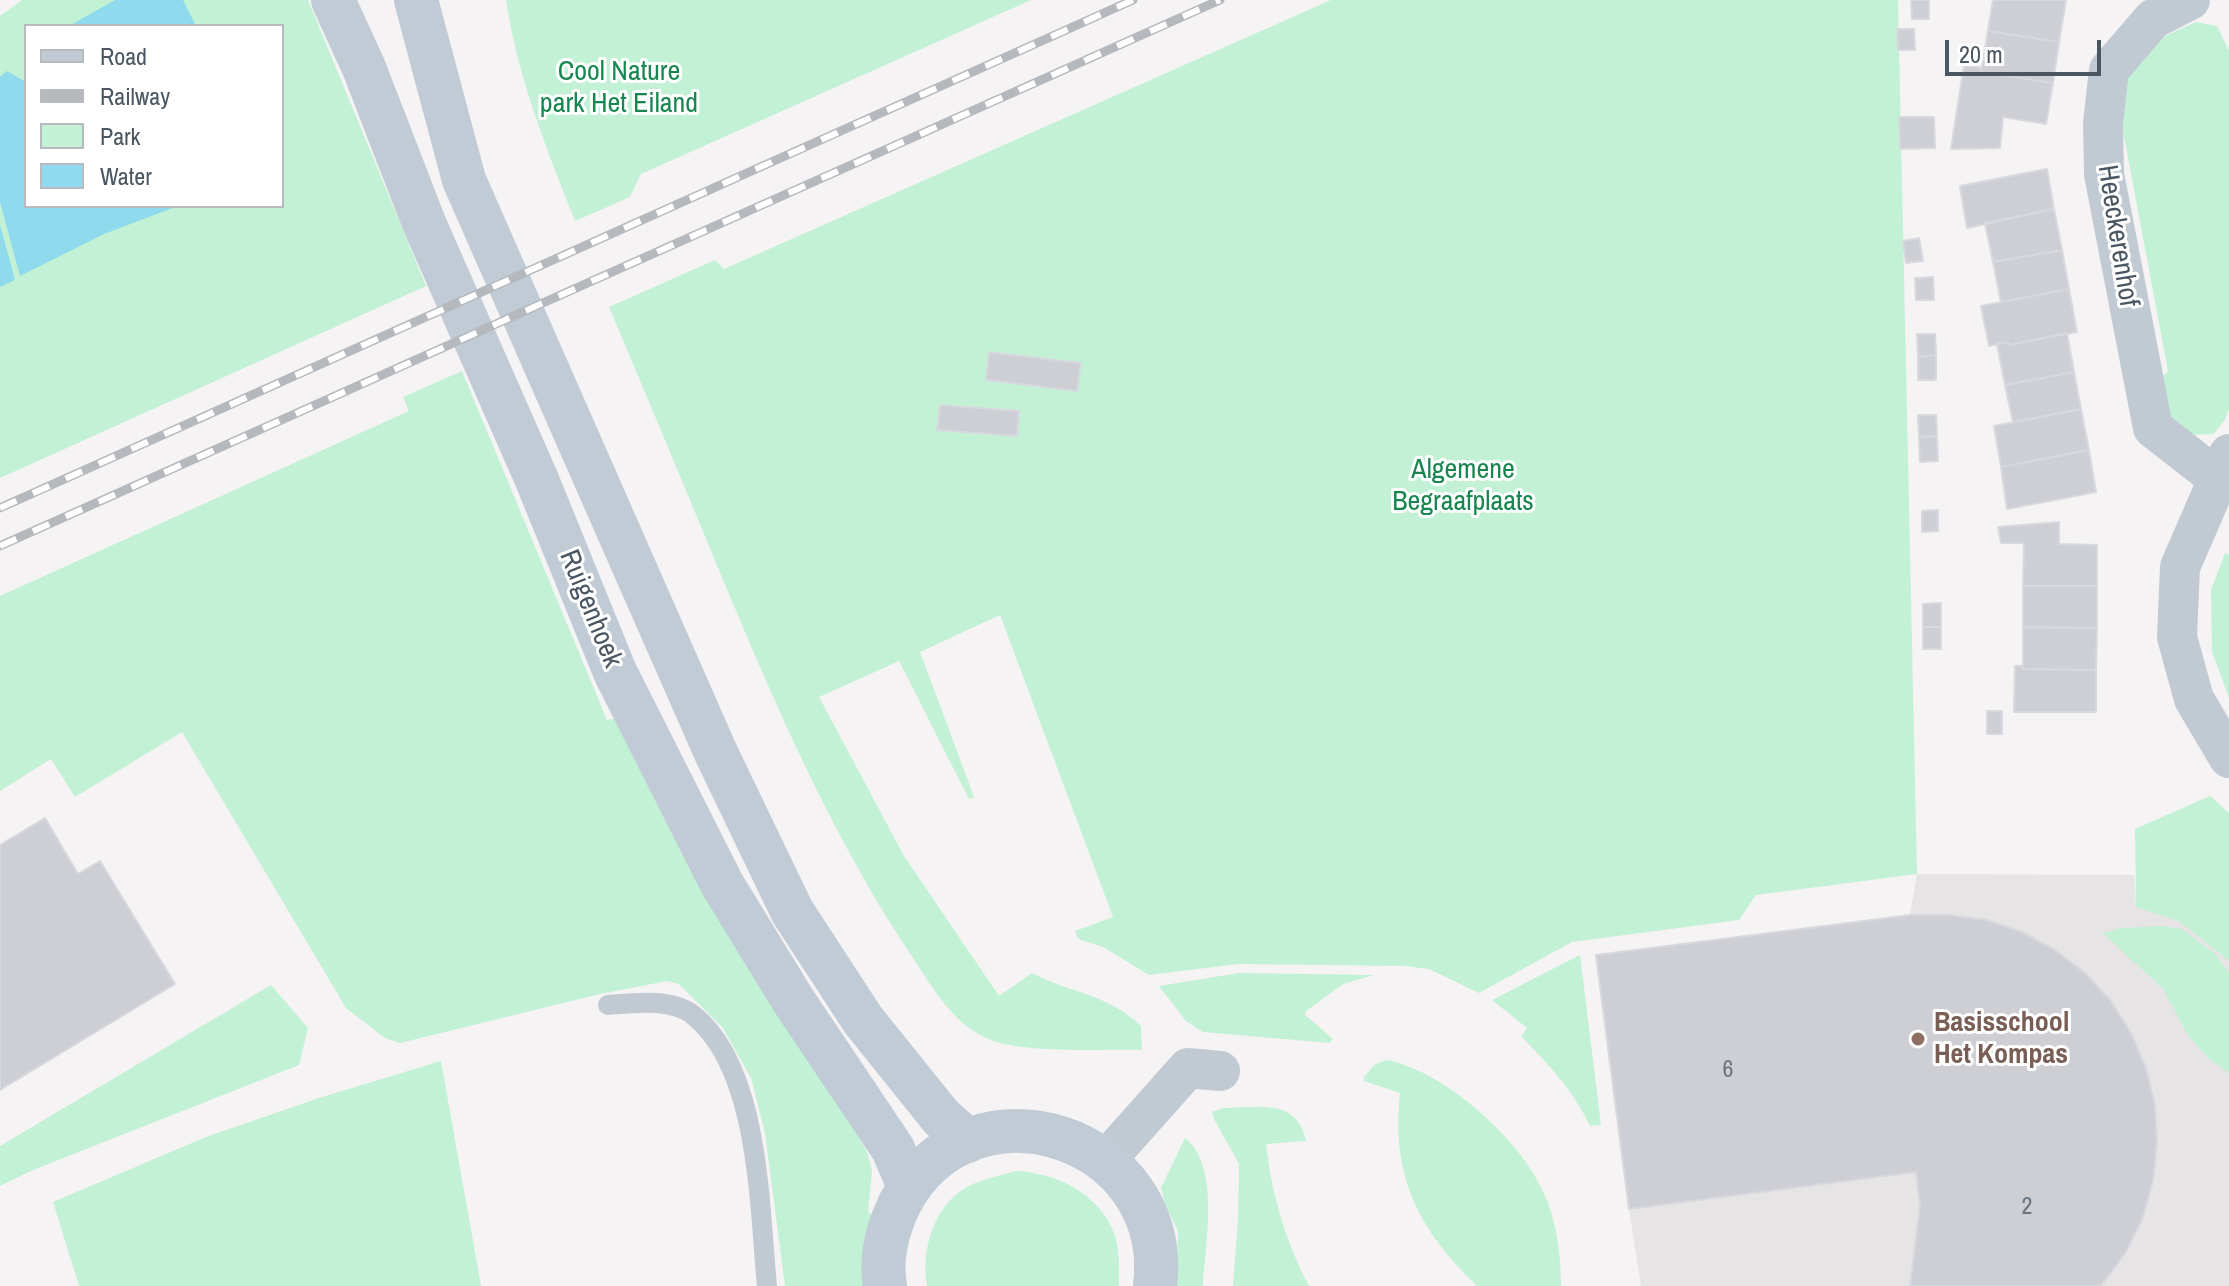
<!DOCTYPE html>
<style>
body{margin:0}
#map{position:relative;width:2229px;height:1286px;overflow:hidden;background:#f5f3f3;font-family:"Archivo Narrow",sans-serif}
canvas{display:block}
.legend{position:absolute;left:24px;top:24px;width:260px;height:184px;box-sizing:border-box;background:#fff;border:2px solid #b7bbc0;margin:0;padding:10px 14px;list-style:none;font-size:24px;color:#4a5661}
.legend li{display:flex;align-items:center;gap:16px;height:40px}
.legend b{width:40px;border:2px solid #b7bbc0}
.scale{position:absolute;left:1945px;top:40px;width:156px;height:36px;box-sizing:border-box;border:4px solid #4a5661;border-top:0;padding-left:10px;font-size:24px;line-height:28px;white-space:nowrap;color:#4a5661;-webkit-text-stroke:6px #fff;paint-order:stroke}
</style>
<div id="map">
<canvas width="2229" height="1286"></canvas>
<ul class="legend">
<li><b style="height:10px;background:#c1cbd6"></b>Road</li>
<li><b style="height:10px;background:#b5b8bd"></b>Railway</li>
<li><b style="height:22px;background:#c3f1d5"></b>Park</li>
<li><b style="height:22px;background:#90daee"></b>Water</li>
</ul>
<div class="scale">20 m</div>
</div>
<script>
const ctx = document.querySelector('canvas').getContext('2d');
ctx.lineJoin = 'round';
function fill(path, color) { ctx.fillStyle = color; ctx.fill(path, 'evenodd'); }
function stroke(path, color, width, dash) { ctx.strokeStyle = color; ctx.lineWidth = width; ctx.lineCap = dash ? 'butt' : 'round'; ctx.setLineDash(dash || []); ctx.stroke(path); }
function write(font, color, halo, rows, align = 'center') {
  ctx.font = font + ' "Archivo Narrow",sans-serif'; ctx.lineWidth = 6; ctx.setLineDash([]); ctx.textBaseline = 'middle'; ctx.strokeStyle = halo; ctx.fillStyle = color; for (const [text, x, y, turn = 0] of rows) {
    ctx.save(); ctx.translate(x, y); ctx.rotate((+turn || 0) * Math.PI / 180); ctx.textAlign = isNaN(turn) ? turn : align; if (halo) ctx.strokeText(text, 0, 0); ctx.fillText(text, 0, 0); ctx.restore();
  }
}
const education = new Path2D(`
 M 1917,874 L 2134,875 L 2136,907 L 2188,921 L 2229,950 L 2229,1286 L 1641,1286 L 1629,1209 L 1596,955 L 1910,915 Z`);
const green = new Path2D(`
 M 22,0 L 308,0 L 426,286 L 0,478 L 0,16 ZM 26,26 L 282,26 L 282,206 L 26,206 Z
 M 506,0 L 1031,0 L 641,174 L 630,197 L 575,221 C 546,148 518,78 506,0 Z
 M 1331,0 L 1898,0 L 1917,874 L 1756,895 L 1739,920 L 1572,942 L 1479,993 L 1429,969 L 1405,966 L 1238,964 L 1149,975 L 1103,947 L 1078,939 L 1075,931 L 1113,917 L 1000,615 L 920,652 L 974,797 L 969,799 L 899,661 L 819,697 L 904,856 L 999,996 L 1032,973 C 1070,993 1108,994 1141,1026 L 1142,1050 C 1103,1049 1018,1054 986,1038 C 949,1021 929,981 907,949 C 830,832 775,704 721,575 C 684,486 647,396 609,307 L 715,260 L 724,269 Z
 M 2196,22 L 2217,26 L 2229,51 L 2229,409 L 2224,421 L 2213,434 L 2191,435 L 2171,425 L 2154,386 L 2168,371 L 2118,104 L 2137,49 Z
 M 462,371 L 607,720 L 620,717 L 868,1154 L 872,1171 L 868,1212 L 874,1215 L 864,1286 L 785,1286 L 765,1133 L 751,1078 L 723,1028 L 679,984 L 667,981 L 600,994 L 400,1043 L 385,1038 L 346,1008 L 182,732 L 75,797 L 51,759 L 0,791 L 0,596 L 409,411 L 403,397 Z
 M 2225,553 L 2229,555 L 2229,698 L 2212,652 L 2211,590 Z
 M 2210,796 L 2229,813 L 2229,961 L 2179,921 L 2136,907 L 2135,829 Z
 M 2162,926 L 2182,929 L 2215,954 L 2229,973 L 2229,1073 L 2209,1059 L 2188,1035 L 2163,989 L 2103,933 L 2121,928 Z
 M 1580,955 L 1601,1125 L 1590,1126 C 1574,1091 1547,1063 1521,1036 L 1527,1028 L 1492,1000 Z
 M 1239,973 L 1374,975 L 1343,984 L 1306,1011 L 1305,1015 L 1333,1039 L 1330,1043 L 1203,1032 L 1186,1021 L 1159,986 Z
 M 271,985 L 308,1028 L 299,1065 L 33,1170 L 0,1186 L 0,1146 Z
 M 1386,1060 C 1442,1070 1514,1134 1540,1185 C 1556,1215 1561,1252 1561,1286 L 1477,1286 C 1418,1229 1391,1176 1400,1093 L 1364,1081 L 1364,1077 L 1374,1065 Z
 M 441,1061 L 481,1286 L 79,1286 L 53,1202 L 206,1137 L 322,1097 Z
 M 1223,1108 C 1257,1108 1297,1097 1306,1141 L 1266,1144 C 1272,1196 1285,1240 1309,1286 L 1233,1286 L 1238,1218 L 1239,1164 L 1214,1119 L 1212,1112 Z
 M 1185,1138 C 1221,1167 1205,1244 1203,1286 L 1176,1286 L 1178,1231 L 1165,1204 L 1161,1188 Z
 M 1016,1171 C 1057,1173 1101,1194 1115,1236 C 1120,1252 1119,1270 1119,1286 L 927,1286 C 920,1248 936,1200 973,1184 C 987,1178 1002,1175 1016,1171 Z`);
const water = new Path2D(`
 M 115,0 L 183,0 L 196,26 L 69,26 Z
 M 7,71 L 26,82 L 26,206 L 178,206 L 104,234 L 20,276 L 0,202 L 0,77 Z
 M 0,225 L 15,280 L 0,287 Z`);
const building = new Path2D(`
 M 1911,0 L 1929,0 L 1929,19 L 1912,19 Z
 M 1993,0 L 2066,0 L 2059,42 L 1988,31 Z
 M 1897,29 L 1914,29 L 1915,50 L 1898,50 Z
 M 1988,31 L 2059,42 L 2053,83 L 1981,72 Z
 M 1964,65 L 1982,68 L 1981,72 L 2053,83 L 2046,124 L 2003,117 L 2000,148 L 1951,149 Z
 M 1899,117 L 1934,117 L 1935,148 L 1900,149 Z
 M 2047,169 L 2054,209 L 1967,228 L 1960,186 Z
 M 2054,209 L 2062,250 L 1993,262 L 1985,223 Z
 M 1919,238 L 1923,261 L 1906,263 L 1903,241 Z
 M 2062,250 L 2069,289 L 2001,302 L 1993,262 Z
 M 1933,277 L 1934,300 L 1916,300 L 1915,278 Z
 M 2069,289 L 2077,332 L 2009,345 L 2008,342 L 1989,346 L 1981,306 Z
 M 2067,333 L 2074,372 L 2005,385 L 1997,344 L 2008,342 L 2009,345 Z
 M 1917,334 L 1935,334 L 1936,355 L 1918,357 Z
 M 989,352 L 1081,363 L 1077,391 L 986,380 Z
 M 1936,355 L 1936,380 L 1918,380 L 1918,357 Z
 M 2074,372 L 2081,409 L 2013,422 L 2005,385 Z
 M 940,405 L 1019,411 L 1017,436 L 937,430 Z
 M 2081,409 L 2089,450 L 2001,467 L 1994,426 Z
 M 1918,415 L 1936,415 L 1937,436 L 1919,437 Z
 M 1937,436 L 1938,461 L 1920,462 L 1919,437 Z
 M 2089,450 L 2096,492 L 2007,509 L 2001,467 Z
 M 1938,510 L 1938,531 L 1922,532 L 1922,511 Z
 M 2059,522 L 2059,544 L 2097,545 L 2097,586 L 2023,586 L 2024,543 L 2001,543 L 1998,527 Z
 M 2023,586 L 2097,586 L 2097,628 L 2023,627 Z
 M 1941,603 L 1941,627 L 1923,627 L 1923,604 Z
 M 1923,627 L 1941,627 L 1941,649 L 1923,649 Z
 M 2023,627 L 2097,628 L 2096,670 L 2023,669 Z
 M 2015,666 L 2023,666 L 2023,669 L 2096,670 L 2096,712 L 2014,712 Z
 M 1987,711 L 2002,711 L 2002,734 L 1987,734 Z
 M 45,818 L 78,874 L 100,861 L 175,984 L 0,1090 L 0,845 Z
 M 1911,915 L 1949,915 L 1986,920 L 2022,932 L 2055,950 L 2085,973 L 2111,1001 L 2131,1033 L 2146,1068 L 2155,1105 L 2157,1143 L 2153,1181 L 2143,1217 L 2126,1252 L 2101,1286 L 1910,1286 L 1920,1206 L 1916,1172 L 1629,1209 L 1596,955 Z`);
const service = new Path2D(`
 M 608,1005 C 633,1003 670,998 692,1014 C 760,1067 759,1206 767,1286`);
const minor = new Path2D(`
 M 2190,0 L 2153,19 L 2109,70 L 2103,123 L 2104,174 L 2153,428 L 2217,478
 M 2229,454 L 2180,567 L 2177,637 L 2194,699 L 2229,758
 M 1106,1160 L 1188,1068 L 1220,1071`);
const secondary = new Path2D(`
 M 333,0 L 364,68 L 424,223 L 537,480 L 615,672 L 722,884 L 793,1000 L 893,1149 L 909,1187
 M 416,0 L 464,180 L 716,753 L 792,911 L 863,1020 L 941,1117 L 968,1141
 M 885,1286 C 880,1257 887,1230 900,1203 C 970,1070 1173,1135 1155,1286`);
const rail = new Path2D(`
 M 0,508 L 1133,0
 M 0,546 L 1220,0`);
const markers = [
 [1918,1039,8,"#8d6e63"]
];
const numberNames = [
 ["6",1728,1071],
 ["2",2027,1208]
];
const parkNames = [
 ["Cool Nature",619,72],
 ["park Het Eiland",619,104],
 ["Algemene",1463,470],
 ["Begraafplaats",1463,502]
];
const streetNames = [
 ["Heeckerenhof",2117,236,81],
 ["Ruigenhoek",590,609,68]
];
const educationNames = [
 ["Basisschool",1934,1023],
 ["Het Kompas",1934,1055]
];
fill(education, '#e6e4e5');
fill(green, '#c3f1d5');
fill(water, '#90daee');
fill(building, '#cdcfd5');
stroke(building, '#d7d9de', 2);
stroke(service, '#c1cad2', 20);
stroke(minor, '#c1cad2', 40);
stroke(secondary, '#c1cbd6', 44);
stroke(rail, '#b5b8bd', 9);
stroke(rail, '#fff', 6, [18]);
for (const [x, y, r, color] of markers) { const dot = new Path2D(); dot.arc(x, y, r, 0, 2 * Math.PI); ctx.fillStyle = color; ctx.fill(dot); stroke(dot, '#fff', 3); }
write('24px', '#6b747e', null, numberNames);
write('28px', '#17864f', '#fff', parkNames);
write('28px', '#4a5661', '#fff', streetNames);
write('bold 28px', '#785e54', '#fff', educationNames, 'left');
</script>
